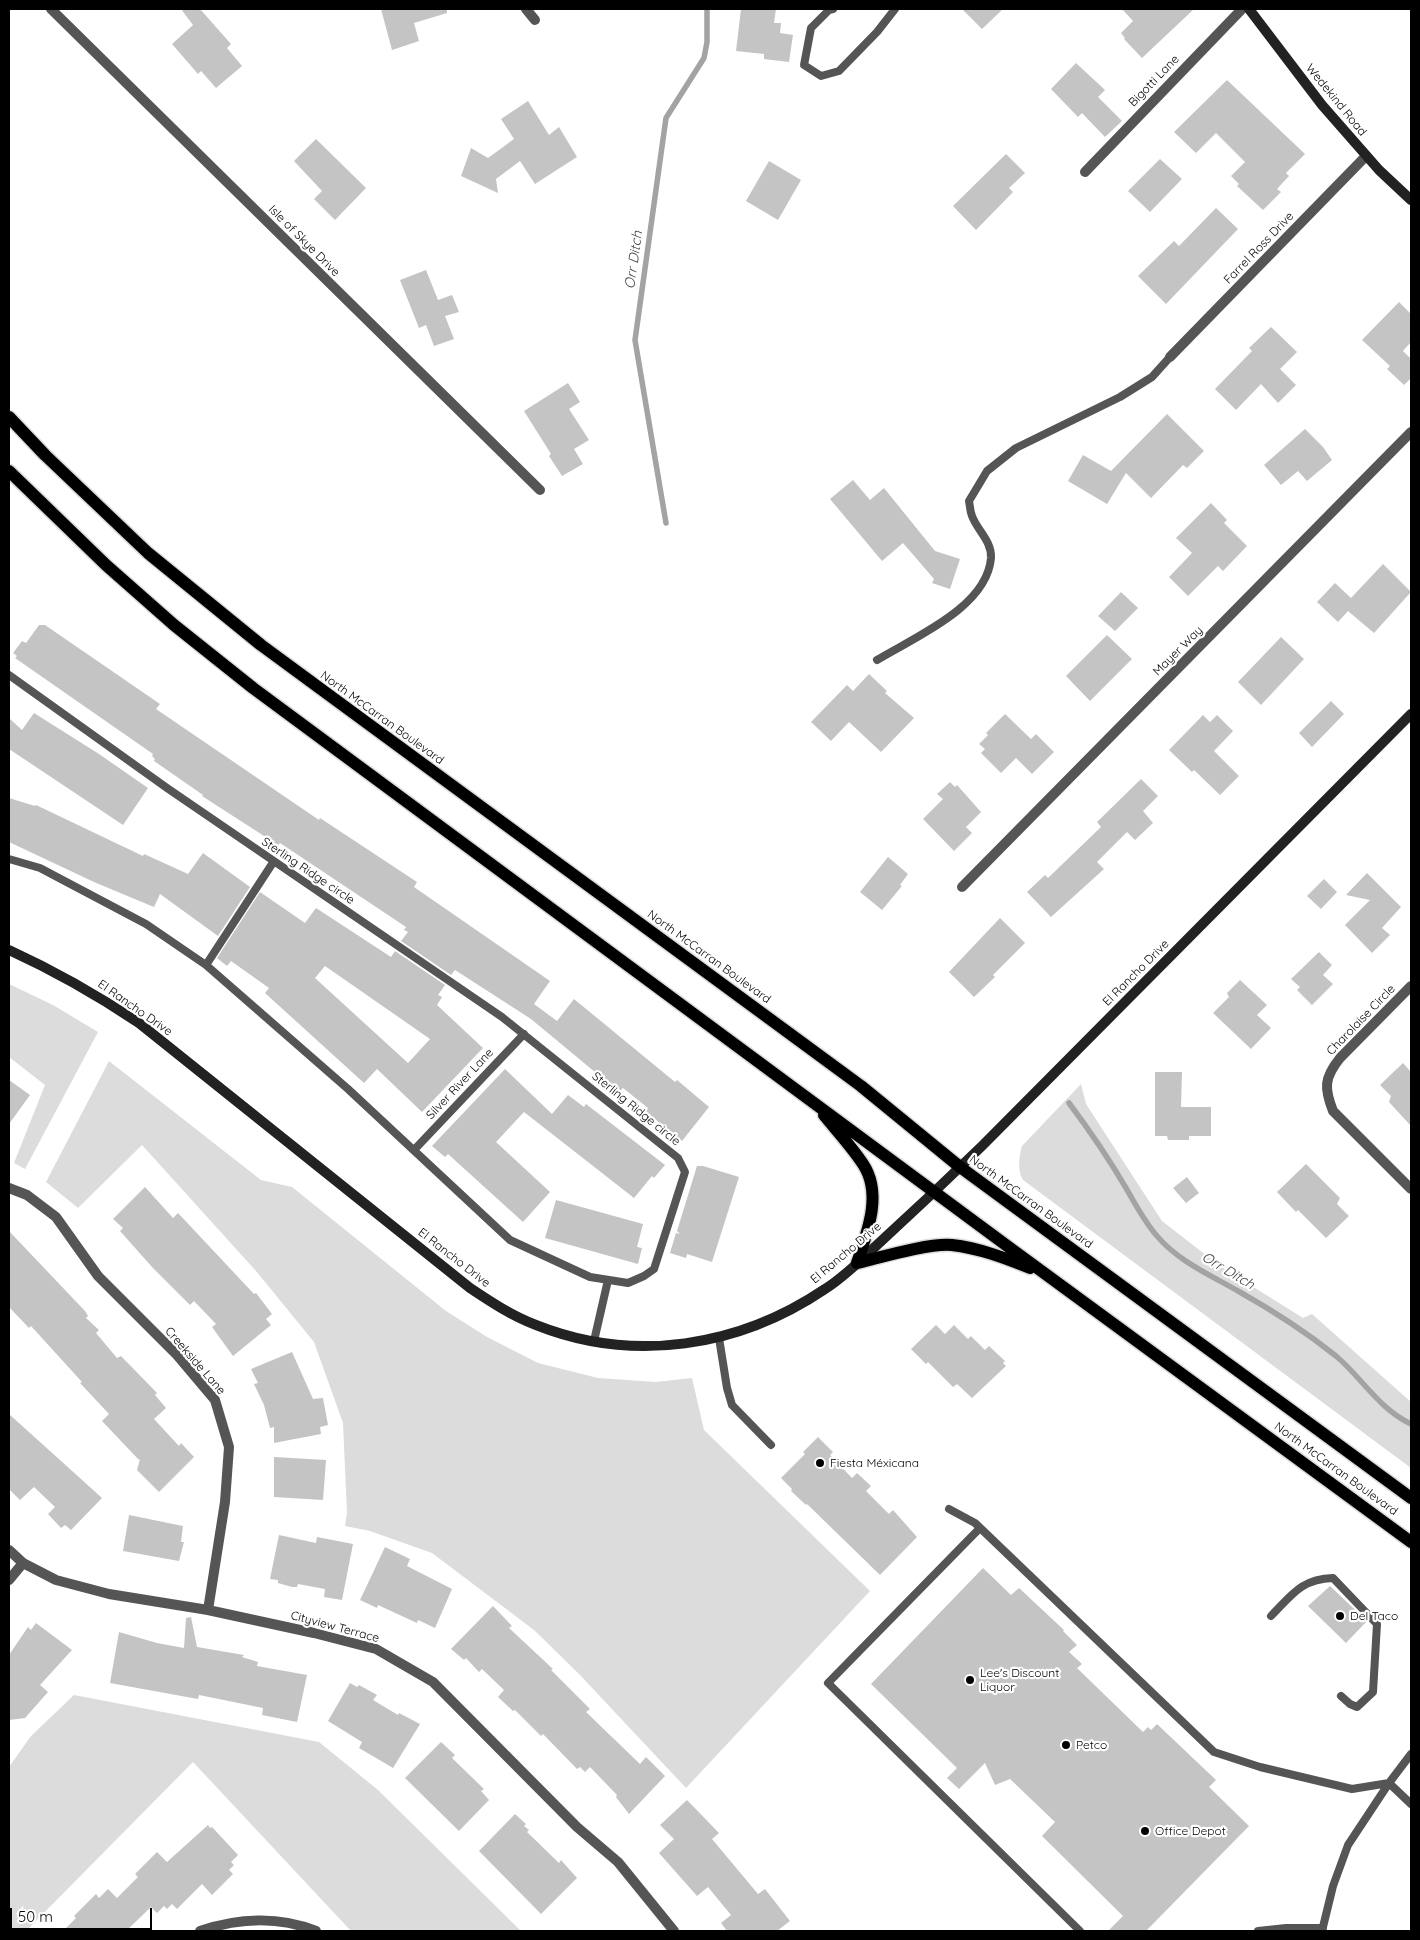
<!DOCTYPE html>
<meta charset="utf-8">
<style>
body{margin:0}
#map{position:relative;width:1420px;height:1940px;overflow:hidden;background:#fff;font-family:Quicksand,sans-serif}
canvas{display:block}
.frame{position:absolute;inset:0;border:10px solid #000;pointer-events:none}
.scale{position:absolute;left:10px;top:1908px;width:142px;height:22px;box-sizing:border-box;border:2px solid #000;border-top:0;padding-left:6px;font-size:15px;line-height:18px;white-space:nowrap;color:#000;-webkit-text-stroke:4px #fff;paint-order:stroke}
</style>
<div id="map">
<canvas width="1420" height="1940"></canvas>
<div class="frame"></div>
<div class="scale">50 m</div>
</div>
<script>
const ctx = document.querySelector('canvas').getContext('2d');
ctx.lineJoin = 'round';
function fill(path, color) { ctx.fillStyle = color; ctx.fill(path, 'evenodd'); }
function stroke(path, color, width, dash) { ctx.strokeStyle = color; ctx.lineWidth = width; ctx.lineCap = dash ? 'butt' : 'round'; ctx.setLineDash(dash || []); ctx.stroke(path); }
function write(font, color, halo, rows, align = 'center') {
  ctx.font = font + ' Quicksand,sans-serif'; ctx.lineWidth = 4.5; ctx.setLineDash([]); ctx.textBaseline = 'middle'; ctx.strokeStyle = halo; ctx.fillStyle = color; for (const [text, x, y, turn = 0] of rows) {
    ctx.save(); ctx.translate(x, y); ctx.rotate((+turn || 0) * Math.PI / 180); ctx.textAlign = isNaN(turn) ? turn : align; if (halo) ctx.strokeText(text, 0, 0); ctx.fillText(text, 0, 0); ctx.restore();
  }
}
const green = new Path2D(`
 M 9,984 L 53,1005 L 98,1032 L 25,1169 L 14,1163 L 45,1085 L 9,1057 Z
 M 109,1061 L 261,1180 L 292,1187 L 446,1311 L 487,1337 L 538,1363 L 598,1378 L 656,1382 L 692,1378 L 704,1430 L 870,1591 L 686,1788 L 579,1674 L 534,1630 L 432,1553 L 370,1531 L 345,1526 L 347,1513 L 343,1423 L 314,1342 L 256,1271 L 142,1145 L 78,1208 L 46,1182 Z
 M 1081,1084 L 1086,1104 L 1162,1221 L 1220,1266 L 1303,1318 L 1312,1314 L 1411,1402 L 1411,1468 L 1023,1180 C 1017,1171 1019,1156 1022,1146 Z
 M 74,1695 L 319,1742 L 378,1790 L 521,1931 L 351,1931 L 193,1762 L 26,1931 L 9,1931 L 9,1767 L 31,1736 Z`);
const stream = new Path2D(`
 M 666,523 L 635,340 L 666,118 L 704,58 L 707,42 L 707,9
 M 1069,1103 C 1090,1131 1109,1159 1126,1188 C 1136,1205 1144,1221 1157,1236 C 1178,1261 1210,1275 1238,1291 C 1272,1310 1306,1332 1336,1356 C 1363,1379 1378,1408 1411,1424`);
const building = new Path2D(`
 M 181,9 L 200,9 L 231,44 L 227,48 L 242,66 L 216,88 L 201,71 L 198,74 L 172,44 L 193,25 Z
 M 381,9 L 447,9 L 447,13 L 414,23 L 419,41 L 392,50 Z
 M 741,9 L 776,9 L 774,23 L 781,23 L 780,33 L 793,35 L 789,62 L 764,59 L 764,54 L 736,51 Z
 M 962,9 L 1003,9 L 982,29 Z
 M 1122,9 L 1194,9 L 1142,58 L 1124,39 L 1125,38 L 1121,33 L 1133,21 Z
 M 1076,63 L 1105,90 L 1098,97 L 1122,121 L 1105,137 L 1082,113 L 1078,117 L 1051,89 Z
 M 1227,80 L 1305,154 L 1286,173 L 1289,176 L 1277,189 L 1281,192 L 1263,210 L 1237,186 L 1239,184 L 1231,176 L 1245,162 L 1216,133 L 1196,153 L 1174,132 Z
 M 528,101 L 549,135 L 559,127 L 577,157 L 535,184 L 520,161 L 496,179 L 498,193 L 461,176 L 471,148 L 488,158 L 514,139 L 501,119 Z
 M 316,139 L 366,188 L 335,220 L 314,199 L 322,191 L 294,161 Z
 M 1006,154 L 1025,173 L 1009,188 L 1013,192 L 976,230 L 953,206 Z
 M 1160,159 L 1182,179 L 1150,212 L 1128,191 Z
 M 769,161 L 801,180 L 778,220 L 746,201 Z
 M 1216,208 L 1238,229 L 1166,304 L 1138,276 L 1174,241 L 1179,246 Z
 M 426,270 L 438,300 L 452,295 L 459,312 L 445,316 L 454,339 L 434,346 L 426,325 L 419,328 L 400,280 Z
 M 1399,302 L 1411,314 L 1411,342 L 1403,351 L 1411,359 L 1411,378 L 1404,385 L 1387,369 L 1390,366 L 1362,340 Z
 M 1271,327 L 1297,352 L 1280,369 L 1296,385 L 1278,403 L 1261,384 L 1236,410 L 1215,389 L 1252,351 L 1249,348 Z
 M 568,383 L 580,402 L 569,409 L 589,440 L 574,449 L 583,464 L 562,476 L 549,456 L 551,454 L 524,411 Z
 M 1167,414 L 1204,451 L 1187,468 L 1183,465 L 1151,498 L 1126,473 L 1107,504 L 1068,481 L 1083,455 L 1111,471 Z
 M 1305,429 L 1323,447 L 1332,460 L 1307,481 L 1298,471 L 1281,485 L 1264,465 Z
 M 853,480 L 870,500 L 884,488 L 935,551 L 960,559 L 950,589 L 932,583 L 934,579 L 903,543 L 882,561 L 830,499 Z
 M 1211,503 L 1227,520 L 1224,523 L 1247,546 L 1223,571 L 1218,566 L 1188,596 L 1169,577 L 1192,553 L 1176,538 Z
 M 1383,564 L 1411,592 L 1374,633 L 1348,611 L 1338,622 L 1317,602 L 1335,583 L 1351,598 Z
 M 1121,592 L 1138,608 L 1115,631 L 1098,616 Z
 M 39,625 L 45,625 L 160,704 L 156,709 L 319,820 L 320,818 L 417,882 L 414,887 L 550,981 L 534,1004 L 557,1021 L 574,999 L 675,1082 L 677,1080 L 709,1107 L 682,1141 L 645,1111 L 648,1108 L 623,1088 L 619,1092 L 531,1019 L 455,970 L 451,975 L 401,941 L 408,932 L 404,930 L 406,927 L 280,843 L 278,845 L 202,796 L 203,795 L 154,761 L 155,759 L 152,756 L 153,754 L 15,658 L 17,656 L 13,653 L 22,641 L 26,643 Z
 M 1107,635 L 1132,659 L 1090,701 L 1066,676 Z
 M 1281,637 L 1304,659 L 1261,705 L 1238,682 Z
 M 869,674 L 887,691 L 885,693 L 914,718 L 881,752 L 849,722 L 831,741 L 811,722 L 847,685 L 853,691 Z
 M 1331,701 L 1344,714 L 1312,747 L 1299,733 Z
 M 34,713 L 99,754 L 148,788 L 123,825 L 9,749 L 9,718 L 22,730 Z
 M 1005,714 L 1031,739 L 1036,734 L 1054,752 L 1032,774 L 1016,758 L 1001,773 L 981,753 L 985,749 L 979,744 L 988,735 L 986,733 Z
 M 1203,715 L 1210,722 L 1217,715 L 1233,731 L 1214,751 L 1239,776 L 1220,795 L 1194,770 L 1192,772 L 1169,750 Z
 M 1141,779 L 1158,796 L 1143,811 L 1153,823 L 1135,840 L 1127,832 L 1097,862 L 1104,869 L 1051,917 L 1027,892 L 1045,875 L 1048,878 L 1101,827 L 1097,822 Z
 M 950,782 L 955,787 L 957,785 L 981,812 L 966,827 L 972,833 L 954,851 L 923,819 L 943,799 L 937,794 Z
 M 9,798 L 35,806 L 36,805 L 143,856 L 144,854 L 188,874 L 203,853 L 250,887 L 218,936 L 160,894 L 154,907 L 149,905 L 94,882 L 9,842 Z
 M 888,857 L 908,874 L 900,885 L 902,886 L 882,910 L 860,892 Z
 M 1367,873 L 1401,907 L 1382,928 L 1390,935 L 1372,953 L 1345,925 L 1370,900 L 1346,895 Z
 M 1324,879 L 1337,892 L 1321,909 L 1307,896 Z
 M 260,892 L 305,923 L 316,908 L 391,957 L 395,951 L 445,985 L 438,995 L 442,997 L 437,1005 L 483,1048 L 422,1112 L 377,1069 L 364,1083 L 265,993 L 269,988 L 231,961 L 227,966 L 217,958 ZM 325,966 L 430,1039 L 408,1063 L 315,978 Z
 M 1000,918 L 1025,943 L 993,975 L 995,977 L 974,997 L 949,972 Z
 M 1319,952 L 1332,965 L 1323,975 L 1333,984 L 1312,1005 L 1297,990 L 1300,987 L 1291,979 Z
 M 1240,980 L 1267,1005 L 1257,1015 L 1271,1028 L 1251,1049 L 1213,1013 L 1229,997 L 1227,993 Z
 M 1403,1063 L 1411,1072 L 1411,1126 L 1389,1102 L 1391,1096 L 1380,1085 Z
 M 505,1069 L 552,1114 L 568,1095 L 584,1107 L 586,1104 L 665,1165 L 654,1178 L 652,1176 L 634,1198 L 524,1112 L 496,1142 L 550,1192 L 523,1222 L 448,1154 L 445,1157 L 432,1146 Z
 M 1155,1072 L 1182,1072 L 1181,1107 L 1211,1107 L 1211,1136 L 1189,1136 L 1189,1140 L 1168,1140 L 1167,1136 L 1155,1136 Z
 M 9,1080 L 30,1095 L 9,1124 Z
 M 1306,1164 L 1340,1198 L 1337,1204 L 1349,1216 L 1326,1238 L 1298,1210 L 1296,1212 L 1277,1192 Z
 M 697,1166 L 703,1166 L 739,1177 L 712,1262 L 687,1254 L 686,1258 L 670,1253 L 676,1233 L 680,1234 L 677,1231 Z
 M 1187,1177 L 1199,1193 L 1186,1203 L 1173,1188 Z
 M 145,1187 L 173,1218 L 178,1213 L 254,1294 L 256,1293 L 272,1314 L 266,1319 L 271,1325 L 233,1356 L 212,1327 L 216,1324 L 194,1301 L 190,1305 L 152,1267 L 120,1231 L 123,1228 L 113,1219 Z
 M 556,1200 L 643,1224 L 637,1247 L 642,1248 L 638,1264 L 545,1238 Z
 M 9,1231 L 85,1311 L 88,1316 L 86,1318 L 99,1330 L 96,1333 L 117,1358 L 121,1356 L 157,1393 L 155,1395 L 166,1408 L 154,1419 L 179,1446 L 181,1443 L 194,1457 L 159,1492 L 137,1470 L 140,1459 L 139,1460 L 102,1421 L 109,1414 L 80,1383 L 82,1382 L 31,1326 L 29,1328 L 9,1307 Z
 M 936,1325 L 945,1334 L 954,1325 L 968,1339 L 971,1336 L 985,1350 L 989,1346 L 1005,1361 L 1003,1363 L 1006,1366 L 972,1398 L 957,1384 L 953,1387 L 928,1362 L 926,1364 L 911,1349 Z
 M 292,1352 L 313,1399 L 323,1398 L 328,1425 L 320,1427 L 321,1434 L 274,1443 L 274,1427 L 270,1428 L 264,1405 L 254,1384 L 258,1383 L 251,1369 Z
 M 9,1414 L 102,1498 L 71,1530 L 65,1525 L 61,1528 L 48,1514 L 55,1507 L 34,1487 L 20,1500 L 9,1489 Z
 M 818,1437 L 833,1452 L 830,1455 L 852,1478 L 857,1473 L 871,1486 L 866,1491 L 889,1514 L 893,1510 L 917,1537 L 880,1575 L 807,1504 L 806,1505 L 791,1491 L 792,1489 L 781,1478 L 805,1454 L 803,1452 Z
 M 274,1457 L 326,1460 L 323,1500 L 274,1497 Z
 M 129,1515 L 183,1526 L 181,1542 L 184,1542 L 179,1561 L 123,1551 Z
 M 279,1535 L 316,1543 L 317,1537 L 353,1544 L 342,1600 L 324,1597 L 325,1589 L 298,1584 L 297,1587 L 292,1587 L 278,1583 L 278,1580 L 270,1579 Z
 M 385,1547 L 410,1559 L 407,1566 L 452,1589 L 435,1628 L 418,1620 L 417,1623 L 378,1605 L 377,1608 L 360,1600 Z
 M 983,1568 L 1011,1595 L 1019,1588 L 1064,1630 L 1063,1631 L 1077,1645 L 1069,1652 L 1082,1664 L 1077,1668 L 1143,1732 L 1148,1727 L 1151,1730 L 1157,1724 L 1216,1780 L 1209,1787 L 1249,1826 L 1146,1931 L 1108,1931 L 1123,1916 L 1042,1836 L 1055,1822 L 1010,1779 L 995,1785 L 985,1763 L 959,1789 L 947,1778 L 957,1768 L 871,1684 Z
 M 1330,1586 L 1367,1621 L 1346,1643 L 1308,1606 Z
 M 493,1606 L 512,1626 L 509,1628 L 553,1669 L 551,1670 L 590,1709 L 586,1712 L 640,1764 L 646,1757 L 665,1776 L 629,1814 L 616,1797 L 617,1795 L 590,1767 L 585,1772 L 580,1767 L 577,1769 L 543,1734 L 541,1736 L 515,1710 L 513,1711 L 498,1697 L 504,1690 L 482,1669 L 479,1672 L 466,1658 L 464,1660 L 451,1649 Z
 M 191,1617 L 197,1647 L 244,1655 L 242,1657 L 258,1662 L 257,1666 L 307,1675 L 297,1722 L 262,1715 L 263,1708 L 199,1695 L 198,1699 L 110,1683 L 119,1632 L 157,1643 L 184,1648 L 186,1618 Z
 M 36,1623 L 72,1650 L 40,1685 L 48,1692 L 25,1718 L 9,1720 L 9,1655 L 28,1627 L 31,1630 Z
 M 350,1683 L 357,1687 L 359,1685 L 377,1695 L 373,1700 L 398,1715 L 399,1713 L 420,1724 L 393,1768 L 359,1748 L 362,1742 L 328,1721 Z
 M 441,1742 L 455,1755 L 452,1758 L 484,1789 L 481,1791 L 489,1800 L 459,1831 L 405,1778 Z
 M 687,1800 L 719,1833 L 712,1839 L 758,1894 L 765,1889 L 790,1921 L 777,1931 L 727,1931 L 721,1923 L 731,1915 L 708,1887 L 697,1896 L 659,1853 L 674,1839 L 660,1825 Z
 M 515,1814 L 526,1824 L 524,1826 L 529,1830 L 527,1832 L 559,1863 L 561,1860 L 577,1878 L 541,1914 L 479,1851 Z
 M 208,1825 L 210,1828 L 212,1827 L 238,1855 L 231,1862 L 234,1865 L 229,1870 L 233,1874 L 212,1895 L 202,1884 L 177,1909 L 172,1904 L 167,1909 L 164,1906 L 157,1913 L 151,1907 L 126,1931 L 63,1931 L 76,1918 L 74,1916 L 96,1894 L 99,1898 L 108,1889 L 117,1898 L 138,1877 L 135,1874 L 157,1852 L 167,1862 Z`);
const lane = new Path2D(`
 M 833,9 L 829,10 L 811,28 L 804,65 L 821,76 L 839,71 L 877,32 L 895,9
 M 877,660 C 915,637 987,607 991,558 C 992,541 977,530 972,516 C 970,511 970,506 969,501 L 987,471 L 1016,448 L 1120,397 L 1152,377 L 1170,357
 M 9,675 L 167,788 L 502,1017 L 678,1158 L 685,1172 L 654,1269 L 644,1276 L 628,1283 L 590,1277 L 510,1240 L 348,1089 L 206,965 L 146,924 L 40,868 L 9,859
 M 206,965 L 274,861
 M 414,1150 L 524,1034
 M 719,1338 L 727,1388 L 732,1405 L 771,1445
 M 594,1341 L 608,1280
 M 949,1509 L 975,1523 L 1214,1752 L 1260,1767 L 1352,1789 L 1389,1783
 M 980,1528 L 828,1683 L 1080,1931
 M 1271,1616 C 1292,1595 1301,1579 1333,1578 L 1377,1624 L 1373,1692 L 1357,1707 L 1350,1704 L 1341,1696
 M 1389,1783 L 1411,1804
 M 1258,1931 L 1286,1928 L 1323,1928
 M 1322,1931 L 1333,1886 L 1348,1845 L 1389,1783 L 1411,1754`);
const street = new Path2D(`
 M 51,9 L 540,490
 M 526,9 L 535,20
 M 1085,172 L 1242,9
 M 1170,357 L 1366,156
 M 962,887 L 1411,432
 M 1411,986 L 1340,1058 C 1324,1078 1324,1088 1333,1111 L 1411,1189
 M 9,1188 L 27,1195 L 56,1217 L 98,1276 L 177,1355 L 215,1400 L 229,1447 L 225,1502 L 208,1610
 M 9,1550 L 23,1563 L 56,1580 L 109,1594 L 208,1610 L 314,1633 L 376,1649 L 433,1682 L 577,1827 L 618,1862 L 674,1931
 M 9,1580 L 23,1563
 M 200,1931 C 238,1918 279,1916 316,1931`);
const secondary = new Path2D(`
 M 1249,9 L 1322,105 L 1379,170 L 1411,200
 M 9,950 C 55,971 97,995 139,1023 L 470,1288 C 491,1302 512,1316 536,1325 C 634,1364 739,1347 825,1289 C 844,1277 861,1260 877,1245 C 913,1212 948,1179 982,1146 L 1411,714`);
const primary = new Path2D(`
 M 9,417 L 45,455 L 148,553 L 261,645 L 861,1086 L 960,1167 L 1411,1498
 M 9,471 L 106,565 L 174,625 L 253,688 L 1010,1248 L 1411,1542
 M 824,1115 C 837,1131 852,1147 863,1164 C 883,1194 867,1233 857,1263
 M 857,1263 C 882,1257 928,1243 952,1245 C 979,1248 1005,1258 1030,1268`);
const markers = [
 [820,1463,5,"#000"],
 [1340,1616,5,"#000"],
 [970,1680,5,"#000"],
 [1066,1745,5,"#000"],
 [1145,1831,5,"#000"]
];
const streetNames = [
 ["Bigotti Lane",1154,81,-46],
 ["Wedekind Road",1336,100,51],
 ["Isle of Skye Drive",304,241,45],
 ["Farrel Ross Drive",1259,248,-46],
 ["Mayer Way",1178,651,-45],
 ["North McCarran Boulevard",382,718,36],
 ["Sterling Ridge circle",308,871,34],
 ["North McCarran Boulevard",709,957,36],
 ["El Rancho Drive",1136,973,-45],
 ["El Rancho Drive",135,1008,35],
 ["Charolaise Circle",1361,1020,-46],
 ["Silver River Lane",460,1084,-47],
 ["Sterling Ridge circle",636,1109,39],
 ["North McCarran Boulevard",1031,1202,36],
 ["El Rancho Drive",846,1253,-40],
 ["El Rancho Drive",454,1258,38],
 ["Creekside Lane",195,1361,49],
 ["North McCarran Boulevard",1336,1469,36],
 ["Cityview Terrace",335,1627,15]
];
const poiNames = [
 ["Fiesta Méxicana",830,1463],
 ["Del Taco",1350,1616],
 ["Lee's Discount",980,1673],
 ["Liquor",980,1687],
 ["Petco",1076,1745],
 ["Office Depot",1155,1831]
];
const waterNames = [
 ["Orr Ditch",634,260,-82],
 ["Orr Ditch",1228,1271,31]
];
fill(green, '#dcdcdc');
stroke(stream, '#a3a3a3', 5.5);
fill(building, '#c4c4c4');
stroke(primary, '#dbdbdb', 15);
stroke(lane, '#555', 8);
stroke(street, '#555', 10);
stroke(secondary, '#222', 10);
stroke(primary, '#000', 12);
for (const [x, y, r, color] of markers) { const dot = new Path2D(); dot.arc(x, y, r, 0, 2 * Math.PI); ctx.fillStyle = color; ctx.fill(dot); stroke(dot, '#fff', 2); }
write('12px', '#000', '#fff', streetNames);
write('12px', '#000', '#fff', poiNames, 'left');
write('italic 14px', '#444', '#fff', waterNames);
</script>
